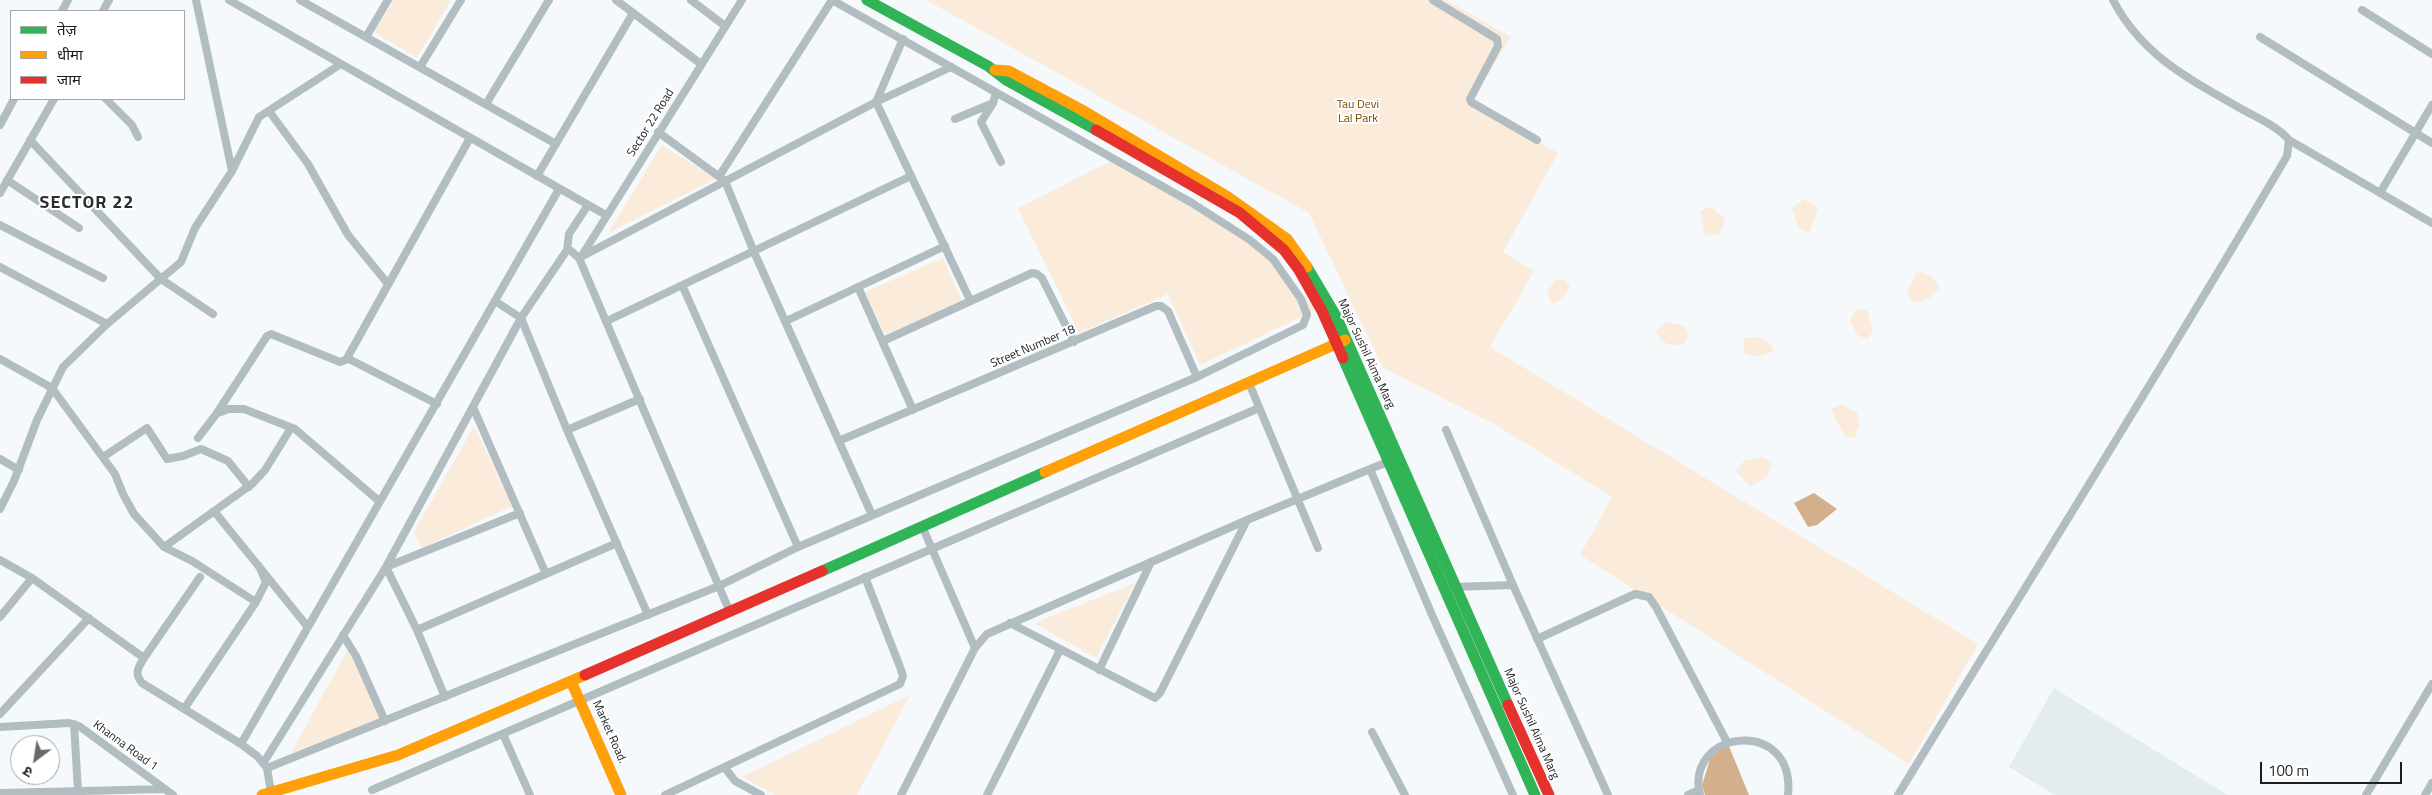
<!DOCTYPE html>
<meta charset="utf-8">
<style>
body{margin:0}
#map{position:relative;width:2432px;height:795px;overflow:hidden;background:#f6f9fb;font-family:"Titillium Web","Noto Sans Devanagari",sans-serif}
canvas{display:block}
.legend{position:absolute;left:10px;top:10px;width:175px;height:90px;box-sizing:border-box;background:#fff;border:1px solid #a4a5a5;margin:0;padding:6px 9px;list-style:none;font-size:15px;color:#1c1e1e}
.legend li{display:flex;align-items:center;gap:10px;height:25px}
.legend b{width:25px;border:1px solid #a4a5a5}
.north{position:absolute;left:10px;top:735px;width:50px;height:50px;box-sizing:border-box;background:#fff;border:1px solid #a4a5a5;border-radius:50%;rotate:211deg;font-size:14px;font-weight:700;line-height:20px;text-align:center;color:#1c1e1e}
.north::after{content:'';display:block;margin:auto;width:18px;height:22px;background:#686b6b;clip-path:polygon(50% 0,100% 100%,50% 72%,0 100%)}
.scale{position:absolute;left:2260px;top:762px;width:142px;height:22px;box-sizing:border-box;border:2px solid #1c1e1e;border-top:0;padding-left:6px;font-size:15px;line-height:18px;white-space:nowrap;color:#1c1e1e;-webkit-text-stroke:4px #fff;paint-order:stroke}
</style>
<div id="map">
<canvas width="2432" height="795"></canvas>
<ul class="legend">
<li><b style="height:6px;background:#30b455"></b>तेज़</li>
<li><b style="height:6px;background:#ff9f0a"></b>धीमा</li>
<li><b style="height:6px;background:#e5322d"></b>जाम</li>
</ul>
<div class="north">उ</div>
<div class="scale">100 m</div>
</div>
<script>
const ctx = document.querySelector('canvas').getContext('2d');
ctx.lineJoin = 'round';
function fill(path, color) { ctx.fillStyle = color; ctx.fill(path, 'evenodd'); }
function stroke(path, color, width, dash) { ctx.strokeStyle = color; ctx.lineWidth = width; ctx.lineCap = dash ? 'butt' : 'round'; ctx.setLineDash(dash || []); ctx.stroke(path); }
function write(font, color, halo, rows, align = 'center') {
  ctx.font = font + ' "Titillium Web",sans-serif'; ctx.lineWidth = 4; ctx.setLineDash([]); ctx.textBaseline = 'middle'; ctx.strokeStyle = halo; ctx.fillStyle = color; for (const [text, x, y, turn = 0] of rows) {
    ctx.save(); ctx.translate(x, y); ctx.rotate((+turn || 0) * Math.PI / 180); ctx.textAlign = isNaN(turn) ? turn : align; if (halo) ctx.strokeText(text, 0, 0); ctx.fillText(text, 0, 0); ctx.restore();
  }
}
const built = new Path2D(`
 M 2054,688 L 2172,761 L 2228,795 L 2055,795 L 2009,767 Z`);
const green = new Path2D(`
 M 394,0 L 451,0 L 417,58 L 374,32 Z
 M 926,0 L 1446,0 L 1511,37 L 1471,102 L 1558,153 L 1503,252 L 1534,271 L 1490,347 L 1978,644 L 1909,764 L 1580,555 L 1612,497 L 1496,425 L 1383,368 L 1309,213 Z
 M 662,145 L 716,179 L 608,233 Z
 M 1119,157 L 1215,214 L 1273,258 L 1316,310 L 1200,365 L 1168,294 L 1079,333 L 1018,208 Z
 M 1804,199 L 1818,208 L 1809,234 L 1798,228 L 1792,208 Z
 M 1711,207 L 1725,218 L 1720,234 L 1705,236 L 1700,211 Z
 M 943,258 L 962,300 L 885,335 L 865,292 Z
 M 1917,271 L 1931,276 L 1940,287 L 1929,298 L 1913,303 L 1907,293 Z
 M 1555,280 L 1565,280 L 1570,287 L 1563,298 L 1552,304 L 1547,292 Z
 M 1856,309 L 1867,310 L 1873,331 L 1868,339 L 1858,336 L 1850,321 Z
 M 1665,322 L 1685,326 L 1688,337 L 1683,345 C 1669,345 1662,345 1656,331 Z
 M 1755,337 L 1768,341 L 1774,350 C 1763,357 1756,357 1744,353 L 1744,338 Z
 M 1842,404 L 1857,413 L 1859,424 L 1855,437 L 1845,437 L 1831,409 Z
 M 474,426 L 512,506 L 422,548 L 414,532 Z
 M 1761,457 L 1772,462 L 1767,478 L 1750,486 L 1736,471 L 1744,461 Z
 M 1135,583 L 1096,658 L 1034,623 Z
 M 348,649 L 381,719 L 291,753 Z
 M 910,695 L 857,795 L 776,795 L 742,777 Z`);
const water = new Path2D(`
 M 1814,493 L 1837,509 L 1817,525 L 1808,527 L 1794,503 Z
 M 1728,744 L 1749,795 L 1705,795 L 1702,785 L 1711,756 Z`);
const street = new Path2D(`
 M 196,0 L 232,171
 M 229,0 L 606,215
 M 300,0 L 556,144
 M 616,0 L 701,64
 M 691,0 L 725,26
 M 1433,0 L 1497,39 L 1498,46 L 1470,99 L 1471,102 L 1537,140
 M 2362,10 L 2432,54
 M 62,11 L 68,0
 M 103,11 L 109,0
 M 366,37 L 388,0
 M 2260,37 L 2432,143
 M 903,39 L 876,102 L 970,300
 M 420,67 L 461,0
 M 996,93 L 993,103 L 981,122 L 1001,162
 M 106,99 L 132,125 L 138,137
 M 486,104 L 549,0
 M 269,111 L 308,164 L 348,235 L 388,284
 M 955,119 L 993,103
 M 0,125 L 14,99
 M 658,132 L 725,181 L 754,252 L 872,515
 M 30,140 L 161,279 L 213,314
 M 2289,140 L 2432,223
 M 720,175 L 832,0 L 951,67
 M 537,176 L 633,13
 M 7,180 L 79,228
 M 0,193 L 54,99
 M 2380,193 L 2432,105
 M 0,225 L 103,278
 M 567,250 L 569,234 L 588,205
 M 581,257 L 742,0
 M 0,267 L 107,324
 M 683,287 L 798,547
 M 858,287 L 913,410
 M 495,301 L 521,318 L 567,430 L 648,615
 M 607,321 L 911,176
 M 786,321 L 945,246
 M 883,341 L 1032,273 L 1037,274 L 1042,278 L 1074,342
 M 347,358 L 437,404
 M 0,359 L 52,388 L 115,474 L 123,494 L 134,514 L 164,547 L 252,484 L 265,470 L 291,428
 M 1249,383 L 1318,548
 M 473,407 L 546,574
 M 218,413 L 229,409 L 244,409 L 295,429 L 379,501
 M 567,430 L 640,399
 M 1446,430 L 1513,585 L 1608,795
 M 198,438 L 217,413 L 267,336 L 271,334 L 340,362 L 346,360 L 470,138
 M 841,440 L 1156,306 L 1161,306 L 1168,311 L 1197,377
 M 103,457 L 147,428 L 167,459 L 183,456 L 201,449 L 228,461 L 249,487
 M 0,459 L 19,470
 M 1370,469 L 1388,462
 M 0,509 L 14,481 L 37,420 L 63,367 L 107,324 L 181,262 L 195,228 L 232,171 L 259,117 L 341,64
 M 214,511 L 307,626
 M 922,526 L 975,648
 M 164,547 L 192,561 L 256,602
 M 0,560 L 32,578 L 144,658
 M 200,577 L 144,658 C 138,668 134,673 142,683 L 241,744 L 257,756 L 267,768 L 271,792
 M 1454,587 L 1513,585
 M 0,617 L 32,578
 M 1010,623 L 1155,698 L 1160,693 L 1247,520
 M 417,630 L 617,543
 M 343,635 L 356,656 L 385,721
 M 1537,639 L 1635,594 L 1649,597 L 1656,607 L 1727,742
 M 1099,670 L 1151,562
 M 445,697 L 417,630 L 386,567 L 520,513
 M 184,709 L 256,602 L 266,582 L 259,566
 M 0,714 L 89,618
 M 74,724 L 78,791
 M 0,727 L 69,723 L 79,726 L 173,795
 M 1372,732 L 1405,795
 M 503,734 L 530,795
 M 241,744 L 559,189
 M 264,762 L 386,567 L 521,318 L 567,250 L 571,251 L 579,258 L 729,610
 M 267,768 L 719,586 L 798,547 L 1197,377 L 1303,325 L 1307,315 L 1301,299 L 1273,259 L 1250,240 L 1192,203 L 951,67 L 876,102 L 579,258
 M 725,768 L 735,781 L 761,795
 M 372,790 L 1259,408
 M 0,793 L 165,789
 M 665,795 L 900,684 L 903,676 L 900,667 L 865,577
 M 901,795 L 975,648 L 987,634 L 1247,520 L 1370,469 L 1432,615 L 1513,795
 M 987,795 L 1060,650
 M 1688,795 L 1699,790
 M 1700,795 C 1684,729 1796,716 1788,795
 M 1898,795 C 2028,582 2161,371 2287,156 L 2289,140 C 2276,125 2255,117 2238,107 C 2187,78 2141,54 2113,0
 M 2366,795 L 2432,684
 M 2425,795 L 2432,783`);
const fast = new Path2D(`
 M 867,0 L 988,66 L 1006,80 L 1096,130
 M 1307,267 L 1336,316 L 1508,705
 M 1343,358 L 1535,795
 M 822,571 L 1045,472`);
const slow = new Path2D(`
 M 995,70 L 1009,71 L 1082,110 L 1228,197 L 1287,239 L 1307,267
 M 1045,472 L 1345,340
 M 571,681 L 621,795
 M 262,795 L 398,755 L 585,675`);
const jam = new Path2D(`
 M 1096,130 L 1240,213 L 1284,250 L 1299,270 L 1322,311 L 1343,358
 M 585,675 L 822,571
 M 1508,705 L 1549,795`);
const parkNames = [
 ["Tau Devi",1358,105],
 ["Lal Park",1358,119]
];
const streetNames = [
 ["Sector 22 Road",651,123,-58],
 ["Street Number 18",1033,347,-23],
 ["Major Sushil Aima Marg",1366,354,65],
 ["Major Sushil Aima Marg",1531,724,66],
 ["Market Road.",609,732,66],
 ["Khanna Road 1",125,746,36]
];
const districtNames = [
 ["SECTOR 22",87,204]
];
fill(built, '#e3ecef');
fill(green, '#faebdb');
fill(water, '#d3b08b');
stroke(street, '#b1bdc0', 8);
stroke(fast, '#30b455', 11);
stroke(slow, '#ff9f0a', 11);
stroke(jam, '#e5322d', 11);
write('12px', '#794901', '#fff', parkNames);
write('12px', '#1c1e1e', '#fff', streetNames);
ctx.letterSpacing = '1px';
write('bold 18px', '#2a2e2f', '#fff', districtNames);
ctx.letterSpacing = '0px';
</script>
